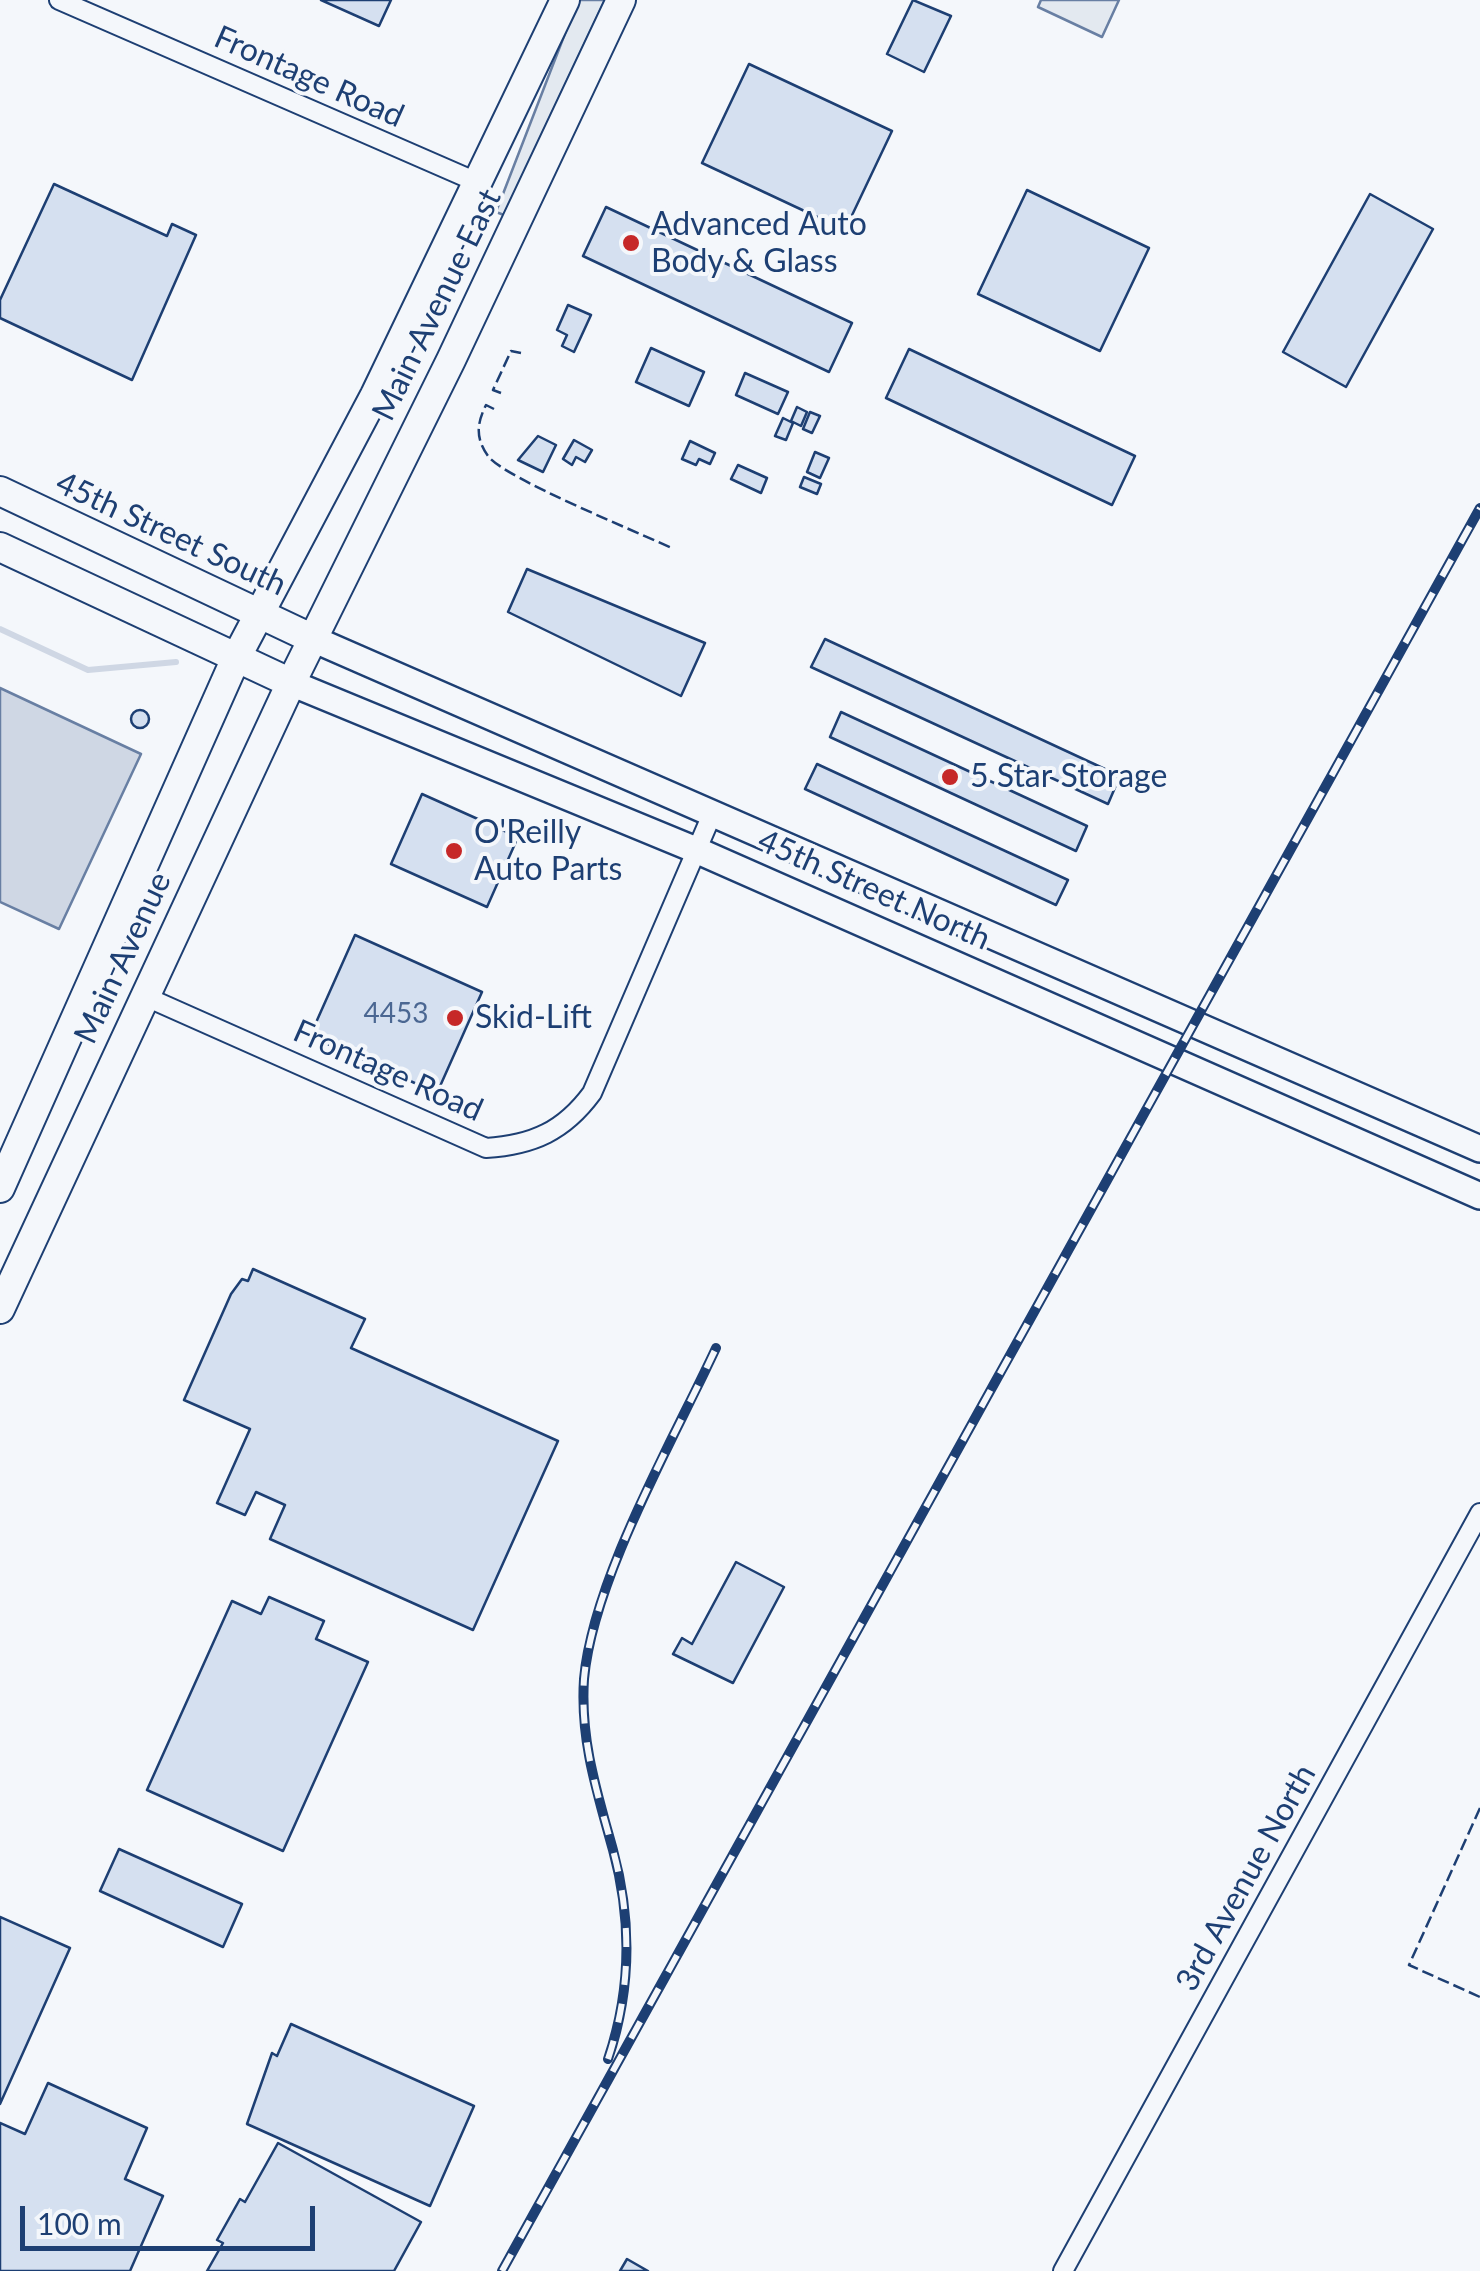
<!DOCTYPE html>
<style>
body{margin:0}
#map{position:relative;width:1480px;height:2271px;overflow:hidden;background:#f4f7fb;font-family:Lato,sans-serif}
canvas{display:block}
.scale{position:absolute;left:20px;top:2206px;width:295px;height:45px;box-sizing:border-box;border:5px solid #1d3f73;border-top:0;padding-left:12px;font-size:30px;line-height:35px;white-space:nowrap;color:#1d3f73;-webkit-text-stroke:8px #f4f7fb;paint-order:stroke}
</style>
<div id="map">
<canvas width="1480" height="2271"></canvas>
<div class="scale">100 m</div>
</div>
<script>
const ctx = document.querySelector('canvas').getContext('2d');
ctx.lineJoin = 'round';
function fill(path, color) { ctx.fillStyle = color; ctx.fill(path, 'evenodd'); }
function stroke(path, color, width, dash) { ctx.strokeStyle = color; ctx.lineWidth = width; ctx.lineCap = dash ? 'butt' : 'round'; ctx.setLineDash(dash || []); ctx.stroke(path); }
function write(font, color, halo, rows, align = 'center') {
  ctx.font = font + ' Lato,sans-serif'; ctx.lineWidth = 8; ctx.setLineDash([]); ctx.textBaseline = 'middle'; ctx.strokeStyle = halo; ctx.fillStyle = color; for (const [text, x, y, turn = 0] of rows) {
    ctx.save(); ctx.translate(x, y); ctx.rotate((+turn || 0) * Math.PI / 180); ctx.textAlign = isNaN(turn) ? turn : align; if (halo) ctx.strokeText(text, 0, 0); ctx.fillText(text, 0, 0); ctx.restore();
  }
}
const green = new Path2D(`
 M 578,0 L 605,0 L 504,215 L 496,212 Z
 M 1041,0 L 1119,0 L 1102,37 L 1038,7 Z`);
const water = new Path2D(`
 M 0,688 L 141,754 L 59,929 L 0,902 Z`);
const stream = new Path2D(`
 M 0,629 L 88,670 L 176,662`);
const building = new Path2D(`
 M 321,0 L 391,0 L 379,26 Z
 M 913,0 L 951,16 L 924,72 L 887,54 Z
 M 749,64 L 892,131 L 845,230 L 702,163 Z
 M 54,184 L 167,236 L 172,224 L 196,235 L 132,380 L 0,318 L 0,300 Z
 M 1027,190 L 1149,248 L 1100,351 L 978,294 Z
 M 1370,194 L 1433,229 L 1346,387 L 1283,352 Z
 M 606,207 L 852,323 L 829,372 L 583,256 Z
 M 568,305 L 591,315 L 574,352 L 562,346 L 567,335 L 557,330 Z
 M 651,348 L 704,372 L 689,406 L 636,382 Z
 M 909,349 L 1135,456 L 1112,505 L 886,398 Z
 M 745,373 L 788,392 L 778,414 L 736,395 Z
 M 797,407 L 807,412 L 801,426 L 791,421 Z
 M 810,412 L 820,416 L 812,433 L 803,429 Z
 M 783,418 L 793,423 L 786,440 L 775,436 Z
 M 538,436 L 556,445 L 543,472 L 518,460 Z
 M 574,440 L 592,450 L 585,462 L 576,457 L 572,465 L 563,459 Z
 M 690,441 L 715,453 L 710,464 L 699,459 L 696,465 L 682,459 Z
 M 815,452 L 829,458 L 820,478 L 807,472 Z
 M 738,465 L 767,478 L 761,493 L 731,479 Z
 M 804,477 L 821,484 L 817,494 L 800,487 Z
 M 527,569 L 705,643 L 681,696 L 508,612 Z
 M 825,639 L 1120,776 L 1108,804 L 811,667 Z
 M131 719a9 9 0 1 1 18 0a9 9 0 1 1-18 0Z
 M 841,712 L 1087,826 L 1076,851 L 830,737 Z
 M 817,764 L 1068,880 L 1056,905 L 805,789 Z
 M 422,794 L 518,837 L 487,907 L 391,864 Z
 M 355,935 L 482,992 L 437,1093 L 310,1036 Z
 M 253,1269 L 365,1319 L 351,1348 L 558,1441 L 473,1630 L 270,1539 L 285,1505 L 256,1492 L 245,1515 L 217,1503 L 250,1429 L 184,1400 L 231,1294 L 242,1279 L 248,1281 Z
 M 736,1562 L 784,1587 L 733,1683 L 673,1654 L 682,1638 L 692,1644 Z
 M 269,1597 L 324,1621 L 316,1639 L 368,1662 L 283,1851 L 147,1790 L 232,1601 L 261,1614 Z
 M 119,1849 L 242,1904 L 223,1947 L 100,1891 Z
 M 0,1917 L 70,1948 L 0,2104 Z
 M 291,2024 L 474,2106 L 430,2206 L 247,2124 L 272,2053 L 277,2056 Z
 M 48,2083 L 147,2128 L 125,2179 L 163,2196 L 130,2271 L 0,2271 L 0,2123 L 25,2134 Z
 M 278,2143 L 421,2222 L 394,2271 L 207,2271 L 223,2243 L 217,2240 L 240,2199 L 245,2202 Z
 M 627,2259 L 648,2271 L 620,2271 Z`);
const street = new Path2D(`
 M 59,0 L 479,183
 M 144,996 L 486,1148 C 533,1145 564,1131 592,1093 L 713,812
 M 1063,2271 L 1480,1513`);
const secondary = new Path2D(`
 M 313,639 L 1480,1149
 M 291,683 L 696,850 L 1480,1196`);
const primary = new Path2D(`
 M 0,491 L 313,639
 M 0,547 L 291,683
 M 0,1188 L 236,658 L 375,395 L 565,0
 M 0,1309 L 291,683 L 451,360 L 621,0`);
const rail = new Path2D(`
 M 608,2059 C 631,1991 632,1920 613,1850 C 597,1792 580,1740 584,1679 C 593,1579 673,1441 716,1348
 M 502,2271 L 1480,508`);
const fence = new Path2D(`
 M 501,393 L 493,390 L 511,351 L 521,353
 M 494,409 L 486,405 C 477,423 475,438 488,456 C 504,478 640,533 674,549
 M 1480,1808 L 1409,1965 L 1480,1997`);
const markers = [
 [631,243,10,"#c62828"],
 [950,777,10,"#c62828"],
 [454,851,10,"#c62828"],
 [455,1018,10,"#c62828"]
];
const numberNames = [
 ["4453",396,1014]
];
const streetNames = [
 ["Frontage Road",309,77,24],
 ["Main Avenue East",437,305,-64],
 ["45th Street South",171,534,25],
 ["45th Street North",874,890,24],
 ["Main Avenue",123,958,-65],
 ["Frontage Road",388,1071,24],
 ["3rd Avenue North",1246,1878,-61]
];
const poiNames = [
 ["Advanced Auto",651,225],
 ["Body & Glass",651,262],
 ["5 Star Storage",970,777],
 ["O'Reilly",474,833],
 ["Auto Parts",474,870],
 ["Skid-Lift",475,1018]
];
fill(green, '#e3e9f0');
stroke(green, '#687fa3', 2.5);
fill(water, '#cfd7e4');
stroke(water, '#687fa3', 2.5);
stroke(stream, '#cfd7e4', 6);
fill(building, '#d5e0f0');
stroke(building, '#1d3f73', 2.5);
stroke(street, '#1d3f73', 22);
stroke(secondary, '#1d3f73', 30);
stroke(primary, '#1d3f73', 32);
stroke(street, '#f4f7fb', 18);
stroke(secondary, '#f4f7fb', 25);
stroke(primary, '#f4f7fb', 28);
stroke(rail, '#1d3f73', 10);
stroke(rail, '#f4f7fb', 6, [19]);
stroke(fence, '#1d3f73', 2.5, [12, 5]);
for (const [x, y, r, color] of markers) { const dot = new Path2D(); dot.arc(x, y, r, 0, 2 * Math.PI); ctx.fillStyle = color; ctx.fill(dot); stroke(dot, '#f4f7fb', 4); }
write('28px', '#4b6792', null, numberNames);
write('32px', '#1d3f73', '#f4f7fb', streetNames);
write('32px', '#1d3f73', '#f4f7fb', poiNames, 'left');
</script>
